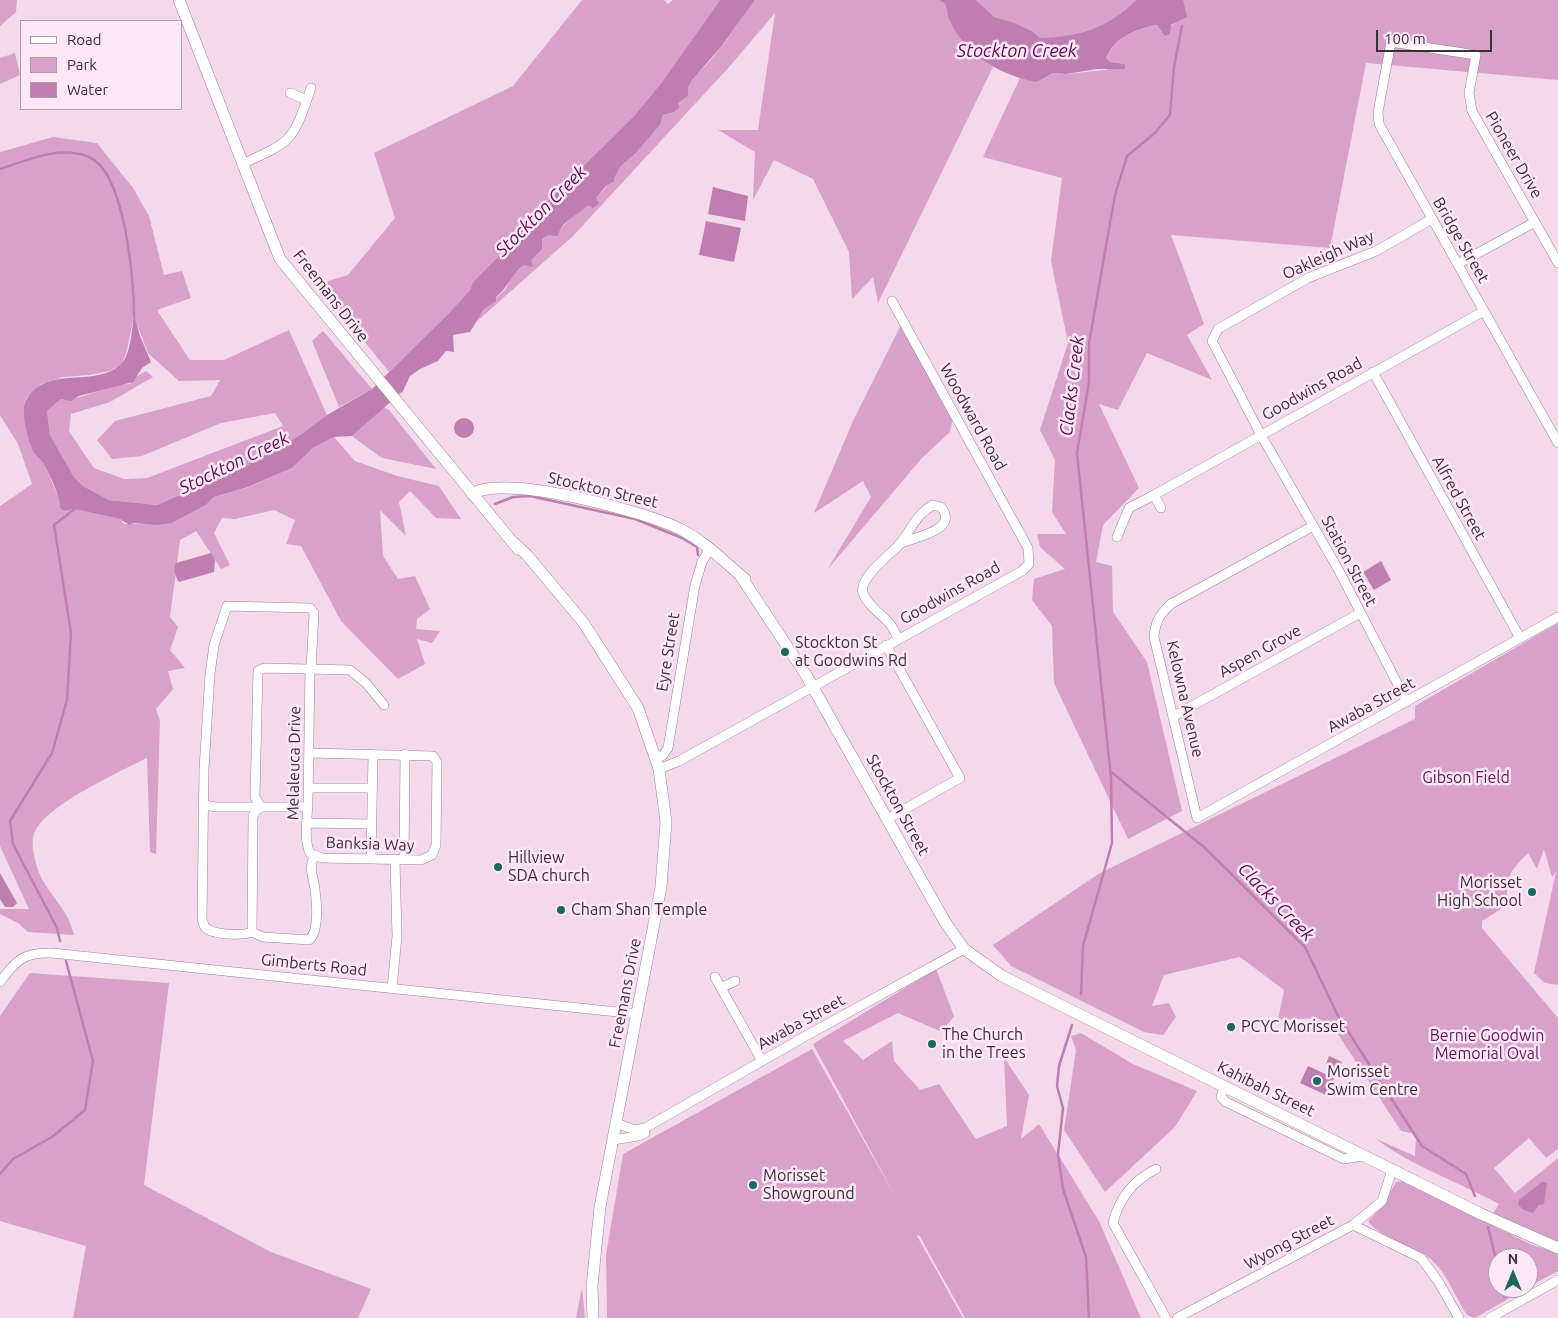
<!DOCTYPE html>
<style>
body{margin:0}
#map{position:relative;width:1558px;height:1318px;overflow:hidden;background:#f4d9ed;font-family:Ubuntu,sans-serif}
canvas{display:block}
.legend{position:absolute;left:20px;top:20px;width:162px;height:90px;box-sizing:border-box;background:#fee8f8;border:1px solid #af9eaa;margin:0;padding:6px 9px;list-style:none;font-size:15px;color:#392f36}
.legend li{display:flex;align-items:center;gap:10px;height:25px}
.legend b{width:25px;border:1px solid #af9eaa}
.north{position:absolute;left:1488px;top:1248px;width:50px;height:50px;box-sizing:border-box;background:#fee8f8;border:1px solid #af9eaa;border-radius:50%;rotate:0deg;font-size:14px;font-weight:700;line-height:20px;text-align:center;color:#392f36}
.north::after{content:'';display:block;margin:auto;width:18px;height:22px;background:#1c6760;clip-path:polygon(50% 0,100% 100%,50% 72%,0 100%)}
.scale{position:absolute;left:1376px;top:30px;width:116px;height:22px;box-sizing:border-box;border:2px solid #392f36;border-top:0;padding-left:6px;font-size:15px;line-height:18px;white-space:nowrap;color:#392f36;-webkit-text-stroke:4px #fee8f8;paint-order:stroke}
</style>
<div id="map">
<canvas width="1558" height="1318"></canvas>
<ul class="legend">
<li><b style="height:6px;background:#fff"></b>Road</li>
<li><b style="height:14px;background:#d7a1ca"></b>Park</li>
<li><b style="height:14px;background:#c07eb0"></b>Water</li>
</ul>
<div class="north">N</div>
<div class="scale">100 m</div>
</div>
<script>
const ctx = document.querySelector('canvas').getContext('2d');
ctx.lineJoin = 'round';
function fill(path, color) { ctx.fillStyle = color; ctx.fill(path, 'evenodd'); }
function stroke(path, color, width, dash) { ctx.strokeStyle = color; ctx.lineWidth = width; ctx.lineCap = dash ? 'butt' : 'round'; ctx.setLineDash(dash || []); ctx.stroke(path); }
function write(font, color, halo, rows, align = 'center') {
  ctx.font = font + ' Ubuntu,sans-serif'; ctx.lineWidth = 5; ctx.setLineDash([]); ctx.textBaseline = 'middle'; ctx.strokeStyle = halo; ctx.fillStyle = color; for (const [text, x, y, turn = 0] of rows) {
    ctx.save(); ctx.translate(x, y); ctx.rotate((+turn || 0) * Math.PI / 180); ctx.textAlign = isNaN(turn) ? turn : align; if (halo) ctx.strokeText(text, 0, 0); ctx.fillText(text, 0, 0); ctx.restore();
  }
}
const green = new Path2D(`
 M 0,0 L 17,0 L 16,12 L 0,26 Z
 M 582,0 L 664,0 L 668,4 L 673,0 L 720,0 L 662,82 L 635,115 L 541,208 L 507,249 L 473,282 L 470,290 L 450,312 L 389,372 L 318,284 L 348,275 L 395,218 L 374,153 L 513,86 Z
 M 755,0 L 939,0 L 945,4 C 947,9 947,14 950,19 C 958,38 976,56 993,67 L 878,303 L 873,277 L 852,299 L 849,252 L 813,179 L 774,160 L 753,200 L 755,152 L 718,130 L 758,130 L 775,13 L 730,66 L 573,236 L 475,323 L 484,309 L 505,290 L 512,276 L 537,253 L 542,239 L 564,226 L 572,215 L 583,209 L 604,190 L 620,167 L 636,153 L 660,125 L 663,115 L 674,112 L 678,103 L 688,93 C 687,81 700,72 707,64 C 725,45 739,21 755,0 Z
 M 976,0 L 1136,0 C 1120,16 1095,33 1072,37 C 1062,39 1050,38 1040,38 L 1032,31 L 1015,23 L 994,18 Z
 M 1183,0 L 1558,0 L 1558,80 L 1366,63 L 1330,248 L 1171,235 L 1204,324 L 1187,335 L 1212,380 L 1147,353 L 1118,410 L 1099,404 L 1139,488 L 1103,525 L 1096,562 L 1112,566 L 1113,612 L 1147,662 L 1182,811 L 1128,839 L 1054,683 L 1052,626 L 1032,600 L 1034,579 L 1065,569 L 1040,547 L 1037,534 L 1066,534 L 1052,512 L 1055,460 L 1040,430 L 1068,343 L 1051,261 L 1062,178 L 983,157 L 1020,78 L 1037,82 L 1053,73 L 1066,74 L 1105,70 L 1125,64 L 1109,62 L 1106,58 C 1116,37 1136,29 1158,25 L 1162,32 L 1180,20 Z
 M 15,53 L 20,75 L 0,84 L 0,58 Z
 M 53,137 L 97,143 L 133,188 L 149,216 L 164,275 L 182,271 L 191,298 L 157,310 L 190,360 L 224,360 L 289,330 L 327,415 L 300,435 L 248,465 L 157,505 L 109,500 L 83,486 L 74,477 L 50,435 L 47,411 L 61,399 C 81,402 108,383 130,384 L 134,378 L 146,371 L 153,377 L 110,402 L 71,414 L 69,431 L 94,468 L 124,479 L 147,478 L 283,426 L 275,413 L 221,423 L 142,456 L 112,459 L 97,440 L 115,421 L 211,396 L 220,380 L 179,381 L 148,353 L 134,316 L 126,354 L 121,365 L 110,371 L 89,375 L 63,377 L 41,384 L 27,398 L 24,405 L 27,434 L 32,449 L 43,462 L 65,511 L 74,509 L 120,519 L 124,524 L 172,523 L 206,505 L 214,497 L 249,487 L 292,468 L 313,448 L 334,437 L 355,461 L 397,476 L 439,486 L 461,519 L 436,518 L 410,491 L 399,502 L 406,536 L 380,510 L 383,556 L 398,579 L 415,576 L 430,609 L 417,619 L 416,629 L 440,631 L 432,643 L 417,639 L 425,664 L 398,679 L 341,621 L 301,546 L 286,544 L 295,520 L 274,510 L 235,519 L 222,518 L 214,533 L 230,565 L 221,569 L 196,531 L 180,540 L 170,617 L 178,627 L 170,650 L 185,668 L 168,671 L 173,689 L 156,709 L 160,721 L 156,854 L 150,852 L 147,758 C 119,772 49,804 35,831 C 29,843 36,867 42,879 C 53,900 68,909 74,935 L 28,932 L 18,923 L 0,914 L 0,909 L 29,909 L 0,846 L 0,506 L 32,484 L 18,444 L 0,415 L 0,152 Z
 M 901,325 L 952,421 L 950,432 L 922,458 L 827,570 L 871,497 L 863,481 L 814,513 L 853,421 Z
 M 323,331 L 372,389 L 339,407 L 312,341 Z
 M 384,407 L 389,410 L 436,469 L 382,458 L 352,436 Z
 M 1558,623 L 1558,985 L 1545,983 L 1534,973 L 1556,872 L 1552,877 L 1544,849 L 1537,869 L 1528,853 C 1507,874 1507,876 1507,905 L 1482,921 L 1482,928 L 1558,1018 L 1558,1149 L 1546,1158 L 1529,1138 L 1494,1168 L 1515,1193 L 1558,1158 L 1558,1244 L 1492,1215 L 1499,1204 C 1459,1182 1413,1167 1376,1139 L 1415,1156 L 1416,1134 L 1401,1131 L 1334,1028 L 1317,1018 L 1278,1020 L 1284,990 L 1240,957 L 1164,975 L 1152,1006 L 1169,1003 L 1176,1017 L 1163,1035 L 1144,1032 L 1011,966 L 993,945 L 1100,873 L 1415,719 L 1415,706 Z
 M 936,969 L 954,1016 L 942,1032 L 898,1013 L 843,1041 L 863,1060 L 892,1041 L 894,1061 L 920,1090 L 939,1084 L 976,1139 L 1007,1126 L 1004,1057 L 1029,1095 L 1021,1139 L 1039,1124 L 1099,1221 L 1141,1318 L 965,1318 L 919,1235 L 917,1236 L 963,1318 L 607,1318 L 606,1255 L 623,1154 L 812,1049 L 895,1196 L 813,1044 Z
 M 30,973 L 169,983 L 144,1185 L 271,1252 L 371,1289 L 358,1318 L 73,1318 L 86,1246 L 0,1221 L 0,1016 Z
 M 1081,1033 L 1133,1064 L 1197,1091 L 1175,1127 L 1105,1192 L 1064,1130 L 1076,1050 L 1071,1036 Z
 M 1403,1181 L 1532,1245 L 1558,1253 L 1558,1271 L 1528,1287 L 1528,1258 L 1498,1258 L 1498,1288 L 1527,1288 L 1475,1318 L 1467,1315 C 1455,1297 1446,1270 1428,1257 C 1409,1244 1382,1240 1368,1221 L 1381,1208 L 1396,1182 Z
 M 582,1287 L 585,1318 L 576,1318 Z`);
const water = new Path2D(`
 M 720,0 L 755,0 L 721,47 L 692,80 L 688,88 L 688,96 L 678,103 L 679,108 L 674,112 L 663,115 L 660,125 L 636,153 L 620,167 L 614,178 L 614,182 L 607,185 L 596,198 L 599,203 L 593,208 L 588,205 C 577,216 561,221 558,236 L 549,235 L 542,239 L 542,249 L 531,260 L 533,267 L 524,265 C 511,274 509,287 496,297 L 496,301 L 484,309 L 470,332 L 453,335 L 454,352 L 446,351 L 438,361 L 420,369 L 410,376 L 403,391 L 352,436 L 334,437 L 313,448 L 292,468 L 248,487 L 214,497 L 206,505 L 172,523 L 158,525 L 134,523 L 129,525 L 120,519 L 74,509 L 65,511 L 60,508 C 62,499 48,471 43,463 C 40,458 36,456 33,451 C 27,438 23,420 24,406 C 25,401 28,397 31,393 C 54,367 95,387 120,365 C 131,356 132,328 134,314 L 140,336 L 151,362 L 142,368 L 133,382 L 79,396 L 71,401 L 61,399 L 47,411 L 50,435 L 74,477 L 83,486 L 109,500 L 157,505 L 248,465 L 300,435 L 327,415 L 372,389 L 450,312 L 470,290 L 473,282 L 506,249 L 541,208 L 635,115 L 662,82 Z
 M 939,0 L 976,0 L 994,17 L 1015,23 L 1032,31 L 1040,38 C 1080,37 1108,28 1136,0 L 1183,0 L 1187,17 L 1171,25 L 1170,34 L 1165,36 L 1157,25 C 1136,29 1115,37 1106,58 L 1110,62 L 1125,64 L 1125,69 L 1097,69 L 1066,74 L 1053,73 L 1037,82 C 1001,76 964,54 949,19 C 947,14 947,9 945,4 Z
 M 713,187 L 748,196 L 745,221 L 708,214 Z
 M 706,221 L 741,228 L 734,262 L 699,255 Z
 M454 428a10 10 0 1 1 20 0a10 10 0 1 1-20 0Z
 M 211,553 L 215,560 L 214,572 L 179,582 C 175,577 173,569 176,563 Z
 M 1381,561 L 1391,580 L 1374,590 L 1363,572 Z
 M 0,873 L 17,903 L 13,907 L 5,907 L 0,899 Z
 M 1329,1056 L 1342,1062 L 1339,1070 L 1326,1064 Z
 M 1308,1066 L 1334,1078 L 1326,1095 L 1300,1083 Z
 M 1542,1182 L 1547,1183 L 1544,1204 L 1539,1205 L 1533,1213 L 1524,1210 L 1518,1205 L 1519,1200 Z`);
const stream = new Path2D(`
 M 0,169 C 28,160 60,145 89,157 C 125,172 134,280 134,316
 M 495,504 L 513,497 L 530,496 L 635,519 L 682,538 L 697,547 L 698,555
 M 1110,771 L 1205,848 L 1305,947 L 1338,1016 L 1422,1146 L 1466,1174 L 1475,1196
 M 60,941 L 57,928 L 13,844 L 10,821 L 52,753 L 67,700 L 71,633 L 54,525 L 76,508
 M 1081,994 L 1083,946 L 1112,843 L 1111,778 L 1077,453 L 1089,382 L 1089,343 L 1115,195 L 1127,156 L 1155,133 L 1170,115 L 1174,67 L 1182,26
 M 1072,1025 L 1059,1066 L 1057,1086 L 1063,1108 L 1058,1154 L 1063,1189 L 1086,1257 L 1089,1318
 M 0,1174 L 13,1159 L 52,1137 L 85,1110 L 93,1061 L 66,961
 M 1488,1227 L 1498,1268
 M 1502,1288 L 1504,1297`);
const street = new Path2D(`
 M 290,93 L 307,100
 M 242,164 C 293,141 293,141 311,88
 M 1558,263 L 1472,111 L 1469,93 L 1476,55 L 1391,42 L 1378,112 L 1379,124 L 1558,443
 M 1458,264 L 1535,222
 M 1373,372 L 1520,638
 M 1161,508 L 1154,495 L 1484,311
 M 1313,526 L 1171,604 C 1160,614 1155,622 1154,637 L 1197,818 L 1558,617
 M 1117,537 L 1129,508 L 1154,495
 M 898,638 C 895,633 893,626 888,622 C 880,613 867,605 863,593 C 858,579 889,555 898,546 C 910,532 916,514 933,505 L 941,507 C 960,531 913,537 899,544
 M 886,645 L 960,778 L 887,819
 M 311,669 L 314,613 L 310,608 L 227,606 L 214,645 L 210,674 L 204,769 L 202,919 C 203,921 203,924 205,927 C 211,935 243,936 252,932 L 263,937 L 309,940 C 319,932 317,903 315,890 C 314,877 308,870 314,856
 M 1407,702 L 1338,569 L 1261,435 L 1212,341 L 1218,329 L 1308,278 L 1376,251 L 1432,219
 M 1174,716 L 1360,613
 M 309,753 L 433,756 L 437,762 L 436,845 L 432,855 L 421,860 L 322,858 L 310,853 C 303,839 308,816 308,800 C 309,756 309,713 310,669
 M 656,758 L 663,755 L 668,748 L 695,585 L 702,562 L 710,548
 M 659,769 L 679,761 L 1022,571 L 1029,564 L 1028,548 L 892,301
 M 308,788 L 372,788
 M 204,805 L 216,807 L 308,807
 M 261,807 L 255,797 L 258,671 L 264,668 L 350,670 L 366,683 L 384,705
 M 308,823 L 371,824
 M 371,859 L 373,754
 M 404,860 L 405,754
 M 252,932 L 253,817 L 255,812 L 261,807
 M 715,977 L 721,988
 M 735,981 L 721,988 L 762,1061
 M 0,982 C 16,960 24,952 52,953 L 637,1014
 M 392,988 L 397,936 L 395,860
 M 1224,1087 L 1221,1097 L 1226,1102 L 1344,1159 L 1363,1156
 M 616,1123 L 635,1130 L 645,1128 L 811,1033 L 964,949
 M 613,1140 L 638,1136 L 645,1133
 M 1156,1169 C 1134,1180 1119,1198 1113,1223 L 1166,1318
 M 1353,1225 L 1421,1258 L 1438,1281 L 1459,1318
 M 1177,1318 L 1353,1225 L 1382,1201 L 1392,1170
 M 1490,1318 L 1558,1280`);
const secondary = new Path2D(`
 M 179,0 L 280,259 L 518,549
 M 472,494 C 505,473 647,512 682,530 C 707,543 724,562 745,579
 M 514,543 L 527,555 L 583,622 L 638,708 L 659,769 L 666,822 L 661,887 L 600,1207 L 592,1286 L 593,1318
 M 740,575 L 806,675 L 945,922 L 964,949 L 1002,976 L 1481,1214 L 1558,1248`);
const markers = [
 [785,652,5,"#1c6760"],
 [498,867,5,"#1c6760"],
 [1532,892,5,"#1c6760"],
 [561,910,5,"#1c6760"],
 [1231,1027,5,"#1c6760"],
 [932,1044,5,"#1c6760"],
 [1317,1081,5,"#1c6760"],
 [753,1185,5,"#1c6760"]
];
const streetNames = [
 ["Pioneer Drive",1514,155,60],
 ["Bridge Street",1461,240,60],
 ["Oakleigh Way",1328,255,-24],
 ["Freemans Drive",331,296,52],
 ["Goodwins Road",1312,389,-29],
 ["Woodward Road",973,417,61],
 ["Stockton Street",603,490,13],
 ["Alfred Street",1459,498,61],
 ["Station Street",1349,561,62],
 ["Goodwins Road",950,593,-29],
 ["Aspen Grove",1260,651,-29],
 ["Eyre Street",668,652,-81],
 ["Kelowna Avenue",1185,699,77],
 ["Awaba Street",1371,705,-29],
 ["Melaleuca Drive",294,763,-89],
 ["Stockton Street",898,805,61],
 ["Banksia Way",370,844,2],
 ["Gimberts Road",314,965,6],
 ["Freemans Drive",625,993,-79],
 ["Awaba Street",801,1022,-29],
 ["Kahibah Street",1266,1089,26],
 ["Wyong Street",1289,1242,-28]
];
const poiNames = [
 ["Stockton St",795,643],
 ["at Goodwins Rd",795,661],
 ["Hillview",508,858],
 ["SDA church",508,876],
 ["Morisset",1522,883,"right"],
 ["High School",1522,901,"right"],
 ["Cham Shan Temple",571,910],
 ["PCYC Morisset",1241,1027],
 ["The Church",942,1035],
 ["in the Trees",942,1053],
 ["Morisset",1327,1072],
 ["Swim Centre",1327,1090],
 ["Morisset",763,1176],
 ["Showground",763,1194]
];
const parkNames = [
 ["Gibson Field",1466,778],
 ["Bernie Goodwin",1487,1036],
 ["Memorial Oval",1487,1054]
];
const waterNames = [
 ["Stockton Creek",1017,51],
 ["Stockton Creek",541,211,-45],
 ["Clacks Creek",1072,386,-83],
 ["Stockton Creek",234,463,-26],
 ["Clacks Creek",1276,902,46]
];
fill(green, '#d7a1ca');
fill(water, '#c07eb0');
stroke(stream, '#c07eb0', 2.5);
stroke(street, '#9a8294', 10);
stroke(secondary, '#9a8294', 12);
stroke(street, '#fff', 9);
stroke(secondary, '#fff', 11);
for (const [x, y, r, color] of markers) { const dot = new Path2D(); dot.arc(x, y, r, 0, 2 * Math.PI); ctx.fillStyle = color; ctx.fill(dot); stroke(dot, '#fee8f8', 2); }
write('16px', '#392f36', '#fee8f8', streetNames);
write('16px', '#392f36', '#fee8f8', poiNames, 'left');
write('16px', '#641457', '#fee8f8', parkNames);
write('italic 18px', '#5c094f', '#fee8f8', waterNames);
</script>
